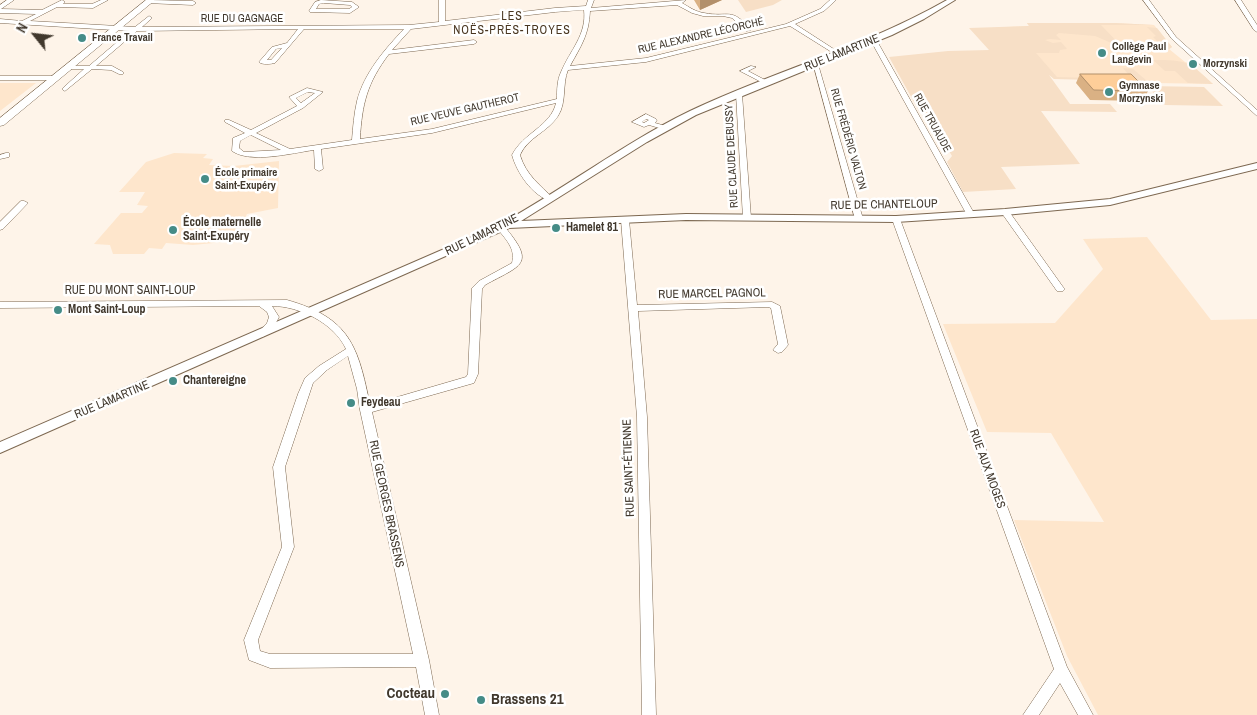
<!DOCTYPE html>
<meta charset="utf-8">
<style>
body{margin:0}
#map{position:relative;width:1257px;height:715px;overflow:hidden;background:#fef4e9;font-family:"Archivo Narrow",sans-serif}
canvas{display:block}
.north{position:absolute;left:10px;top:10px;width:50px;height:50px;-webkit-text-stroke:4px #fff;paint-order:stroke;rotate:299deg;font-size:14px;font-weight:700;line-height:20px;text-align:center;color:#41382d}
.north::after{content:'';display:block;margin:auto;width:18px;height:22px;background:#41382d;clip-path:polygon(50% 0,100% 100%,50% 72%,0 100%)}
</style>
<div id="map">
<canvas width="1257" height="715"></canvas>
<div class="north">N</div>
</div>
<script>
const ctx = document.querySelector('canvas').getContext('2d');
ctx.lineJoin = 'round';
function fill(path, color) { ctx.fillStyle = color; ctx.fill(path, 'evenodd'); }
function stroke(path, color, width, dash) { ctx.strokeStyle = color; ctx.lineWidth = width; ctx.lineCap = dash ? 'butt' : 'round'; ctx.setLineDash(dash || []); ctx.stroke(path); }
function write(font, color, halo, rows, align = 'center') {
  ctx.font = font + ' "Archivo Narrow",sans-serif'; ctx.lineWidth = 5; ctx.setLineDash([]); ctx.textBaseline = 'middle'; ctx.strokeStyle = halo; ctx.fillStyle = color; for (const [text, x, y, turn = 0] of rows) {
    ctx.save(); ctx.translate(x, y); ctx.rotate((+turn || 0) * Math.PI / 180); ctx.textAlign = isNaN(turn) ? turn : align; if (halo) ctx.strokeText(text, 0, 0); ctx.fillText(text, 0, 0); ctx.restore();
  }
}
const built = new Path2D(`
 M 1027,23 L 1115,23 L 1154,25 L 1172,47 L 1169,49 L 1185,62 L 1191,64 L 1213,84 L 1156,83 L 1140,80 L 1054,79 L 1006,27 L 1029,26 Z
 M 0,83 L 36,83 L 0,111 Z
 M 174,153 L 207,154 L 203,158 L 213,159 L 209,165 L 234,166 L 279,161 L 278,208 L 247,214 L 234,241 L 193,245 L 166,243 L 162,249 L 149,248 L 144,254 L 113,254 L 110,245 L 94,244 L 121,213 L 142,213 L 148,206 L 137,205 L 145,192 L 119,192 L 146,162 Z
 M 1147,237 L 1211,320 L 1257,319 L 1257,715 L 1098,715 L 1067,656 L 1014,520 L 1104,522 L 1051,433 L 987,432 L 943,324 L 1055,323 L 1103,269 L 1083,239 Z`);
const green = new Path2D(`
 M 738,0 L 782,0 L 773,5 L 746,12 Z
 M 1027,23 L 1115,23 L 1154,25 L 1101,25 L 1123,48 L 1095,36 L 1059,33 L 1056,35 L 1061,40 L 1050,39 L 1045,40 L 1053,43 L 1061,42 L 1067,49 L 1060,50 L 1059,53 L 1036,53 L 1057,77 L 1092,78 L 1128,74 L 1123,68 L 1133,69 L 1147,81 L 1054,79 L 1049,75 L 1070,104 L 1110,104 L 1117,112 L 1041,111 L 1080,164 L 1001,167 L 1016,189 L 963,192 L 947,162 L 952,156 L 926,113 L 919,111 L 889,57 L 948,51 L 989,50 L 969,28 L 1029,26 Z
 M 1147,27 L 1157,28 L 1172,47 L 1169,49 L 1154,48 L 1152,45 L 1160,44 L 1153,37 L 1156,36 Z
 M 1153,60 C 1187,60 1188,61 1213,84 L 1188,83 L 1175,71 L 1165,71 Z
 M 1147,86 L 1204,87 L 1223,106 L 1165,105 Z`);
const minor = new Path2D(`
 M 7,0 L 14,0 L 1,9 L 42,10 L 62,0 L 65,2 L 63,4 L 92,4 L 101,0 L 108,0 L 93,8 L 57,7 L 30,21 L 135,27 L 149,16 L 152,18 L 142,27 L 409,25 L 439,22 L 439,0 L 445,0 L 445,21 L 555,8 L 586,6 L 588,0 L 594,0 L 591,8 L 686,0 L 682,3 C 689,7 696,12 704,13 C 729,18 731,6 751,30 L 746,31 L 732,18 L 723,16 L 703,16 L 692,13 L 677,5 L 590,11 C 589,35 581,46 570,66 L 646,58 L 786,24 L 820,9 L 830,0 L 836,0 L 824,11 L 795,24 L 843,55 L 838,56 L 790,26 L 646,62 L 568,70 C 562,84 567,102 558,116 C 548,132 528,137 520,155 C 526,175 540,185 554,199 L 550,201 C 532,195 517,173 512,155 C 523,133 551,126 556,103 L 432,133 L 321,149 L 323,169 L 319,171 L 315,169 L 314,150 C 292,153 251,164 232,151 L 233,138 L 245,133 L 225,122 L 225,120 L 229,120 L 251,130 L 297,106 L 289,97 L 307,88 L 323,92 L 303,108 L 256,133 L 290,149 L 352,140 C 353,127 354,114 357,101 C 364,73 385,49 404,29 L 304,29 L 275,63 C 271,64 262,65 259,62 L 272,47 L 287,43 L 298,29 L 137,31 L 96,66 L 112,66 L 123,72 L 123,74 L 119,74 L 111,70 L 92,69 L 65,91 L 63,90 L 63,88 L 84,69 L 68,69 L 66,68 L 66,66 L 89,66 L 130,31 L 0,23 L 0,19 L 22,21 L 36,14 L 0,13 L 0,5 ZM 584,10 C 587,35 570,50 561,72 C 557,80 557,90 557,99 L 432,129 L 360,139 C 362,104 367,83 389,54 L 474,44 L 477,42 L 474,40 L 392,50 L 411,29 L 555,12 ZM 282,48 L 271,60 L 267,60 L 276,49 ZM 308,92 L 315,93 L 301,103 L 296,98 ZM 251,135 L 281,150 L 244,152 L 239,148 L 240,141 Z
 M 148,0 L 193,1 L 196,3 L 193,5 L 146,3 L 145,2 Z
 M 321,0 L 352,2 L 359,7 L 350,13 L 310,12 L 309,11 L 315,2 ZM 324,3 L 350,5 L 352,7 L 349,9 L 316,9 L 319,4 Z
 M 1143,0 L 1149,0 L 1176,37 L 1257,110 L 1257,116 L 1172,39 Z
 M 1235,0 L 1241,0 L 1257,25 L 1257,32 L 1254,30 Z
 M 874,39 L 877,41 L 975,215 L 974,217 L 968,217 L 967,215 L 871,41 Z
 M 813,63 L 818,64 L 863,219 L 862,221 L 859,221 L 855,219 Z
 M 751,66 L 756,67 L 748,71 L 769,82 L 769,84 L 765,84 L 740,71 Z
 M 0,76 L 54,76 L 57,78 L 54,80 L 0,80 Z
 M 739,92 L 742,94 L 751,218 L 747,220 L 743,218 L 736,94 Z
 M 646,114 L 656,119 L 657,120 L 655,123 L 666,126 L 666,130 L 649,125 L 644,127 L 632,122 ZM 646,119 L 649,120 L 644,123 L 642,122 Z
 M 6,153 L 9,153 L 9,157 L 0,159 L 0,155 Z
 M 21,201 L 24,201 L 28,203 L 3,229 L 0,230 L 0,222 Z
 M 1002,210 L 1008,210 L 1063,287 L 1065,289 L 1063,291 L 1057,291 L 1001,212 Z
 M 893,217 L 896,217 L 900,219 L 1067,667 L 1093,715 L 1078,715 L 1060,683 L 1039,715 L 1023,715 L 1054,669 L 892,219 Z
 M 622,218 L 625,218 L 629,220 L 637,305 L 772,302 L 780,306 L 788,345 L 782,352 L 778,353 L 773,350 L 778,344 L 771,308 L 768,307 L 638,311 L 647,417 L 656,715 L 642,715 L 637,417 L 621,220 Z
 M 501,225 L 504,226 C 537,265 521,265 485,285 L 482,289 L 478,374 L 474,383 L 372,412 L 429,660 L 439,715 L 425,715 L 416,667 L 270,668 L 249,660 L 244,640 L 282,547 L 273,467 L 298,394 L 305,378 L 319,366 L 346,349 C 334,323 299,306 272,306 L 279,317 C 275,325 270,334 262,337 L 257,334 L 267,323 L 269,317 L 267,312 L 259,306 L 0,308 L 0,302 L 287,300 C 350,318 358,346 370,405 L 466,377 L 468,374 L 472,288 L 479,281 L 512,263 C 516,248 505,239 497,228 ZM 348,356 L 357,389 L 360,410 L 413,654 L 270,654 L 260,651 L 258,640 L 294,547 L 285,467 L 313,383 L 327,370 Z`);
const tertiary = new Path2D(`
 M 947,0 L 955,0 L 924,19 L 892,35 L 696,115 L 647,142 L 521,221 L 686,214 L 896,216 L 1005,209 L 1110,199 L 1257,163 L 1257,169 L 1110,205 L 1005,215 L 896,222 L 686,220 L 509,228 L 0,453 L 0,442 L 497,226 C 563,190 622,144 690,111 C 774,71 865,47 947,0 Z`);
const secondary = new Path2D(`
 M 146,0 L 155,0 L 4,125 L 0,126 L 0,118 Z`);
const wall = new Path2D(`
 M 694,0 L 722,0 L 700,10 Z
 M 1080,74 L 1148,91 L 1143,101 L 1090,100 L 1076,83 Z`);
const shadedWall = new Path2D(`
 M 700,0 L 722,0 L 700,10 Z`);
const building = new Path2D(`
 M 1080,74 L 1131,74 L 1148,91 L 1094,90 Z`);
const markers = [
 [82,38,5,"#458c87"],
 [1102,53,5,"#458c87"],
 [1193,64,5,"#458c87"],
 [1109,92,5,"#458c87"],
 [205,179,5,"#458c87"],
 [556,228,5,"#458c87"],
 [173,230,5,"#458c87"],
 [58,310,5,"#458c87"],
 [173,381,5,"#458c87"],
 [351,403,5,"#458c87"],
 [445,694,5,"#458c87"],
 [481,700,5,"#458c87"]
];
const farStreetnames = [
 ["RUE DU GAGNAGE",242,19],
 ["RUE ALEXANDRE LÉCORCHÉ",701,36,-13],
 ["RUE VEUVE GAUTHEROT",465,110,-13],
 ["RUE TRUAUDE",932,123,61],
 ["RUE FRÉDÉRIC VALTON",848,139,74],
 ["RUE CLAUDE DEBUSSY",732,156,-93]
];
const farPoinames = [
 ["France Travail",92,38],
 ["Collège Paul",1112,47],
 ["Langevin",1112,60],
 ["Morzynski",1203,64],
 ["Gymnase",1119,86],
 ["Morzynski",1119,99],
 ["École primaire",215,173],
 ["Saint-Exupéry",215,186]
];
const farQuarternames = [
 ["LES",512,17],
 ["NOËS-PRÈS-TROYES",512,31]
];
const streetNames = [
 ["RUE LAMARTINE",842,53,-22],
 ["RUE DE CHANTELOUP",884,205,-1],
 ["RUE LAMARTINE",482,235,-26],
 ["RUE DU MONT SAINT-LOUP",130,291],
 ["RUE MARCEL PAGNOL",712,294,-1],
 ["RUE LAMARTINE",112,400,-23],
 ["RUE SAINT-ÉTIENNE",629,468,-92],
 ["RUE AUX MOGES",987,469,70],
 ["RUE GEORGES BRASSENS",386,504,78]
];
const poiNames = [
 ["École maternelle",183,223],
 ["Saint-Exupéry",183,237],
 ["Hamelet 81",566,228],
 ["Mont Saint-Loup",68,310],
 ["Chantereigne",183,381],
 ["Feydeau",361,403]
];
const nearPoinames = [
 ["Cocteau",435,694],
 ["Brassens 21",491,700,"left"]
];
fill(built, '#fee6cc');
fill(green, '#f7dfc6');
stroke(minor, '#7d6851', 1);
stroke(tertiary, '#7d6851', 2);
stroke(secondary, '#7d6851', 1);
fill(minor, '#fff');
fill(tertiary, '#fff');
fill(secondary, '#fff');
fill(wall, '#dab184');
fill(shadedWall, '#b2906b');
fill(building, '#fece99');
stroke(building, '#b2906b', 1);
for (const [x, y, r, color] of markers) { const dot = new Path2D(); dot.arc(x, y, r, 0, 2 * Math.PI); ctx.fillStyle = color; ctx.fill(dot); stroke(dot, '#fff', 2); }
write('11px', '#41382d', '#fff', farStreetnames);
write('bold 11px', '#41382d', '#fff', farPoinames, 'left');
ctx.letterSpacing = '1px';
write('12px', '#493620', '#fff', farQuarternames);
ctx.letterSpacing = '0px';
write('12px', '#41382d', '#fff', streetNames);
write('bold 12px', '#41382d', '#fff', poiNames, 'left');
write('bold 15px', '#41382d', '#fff', nearPoinames, 'right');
</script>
